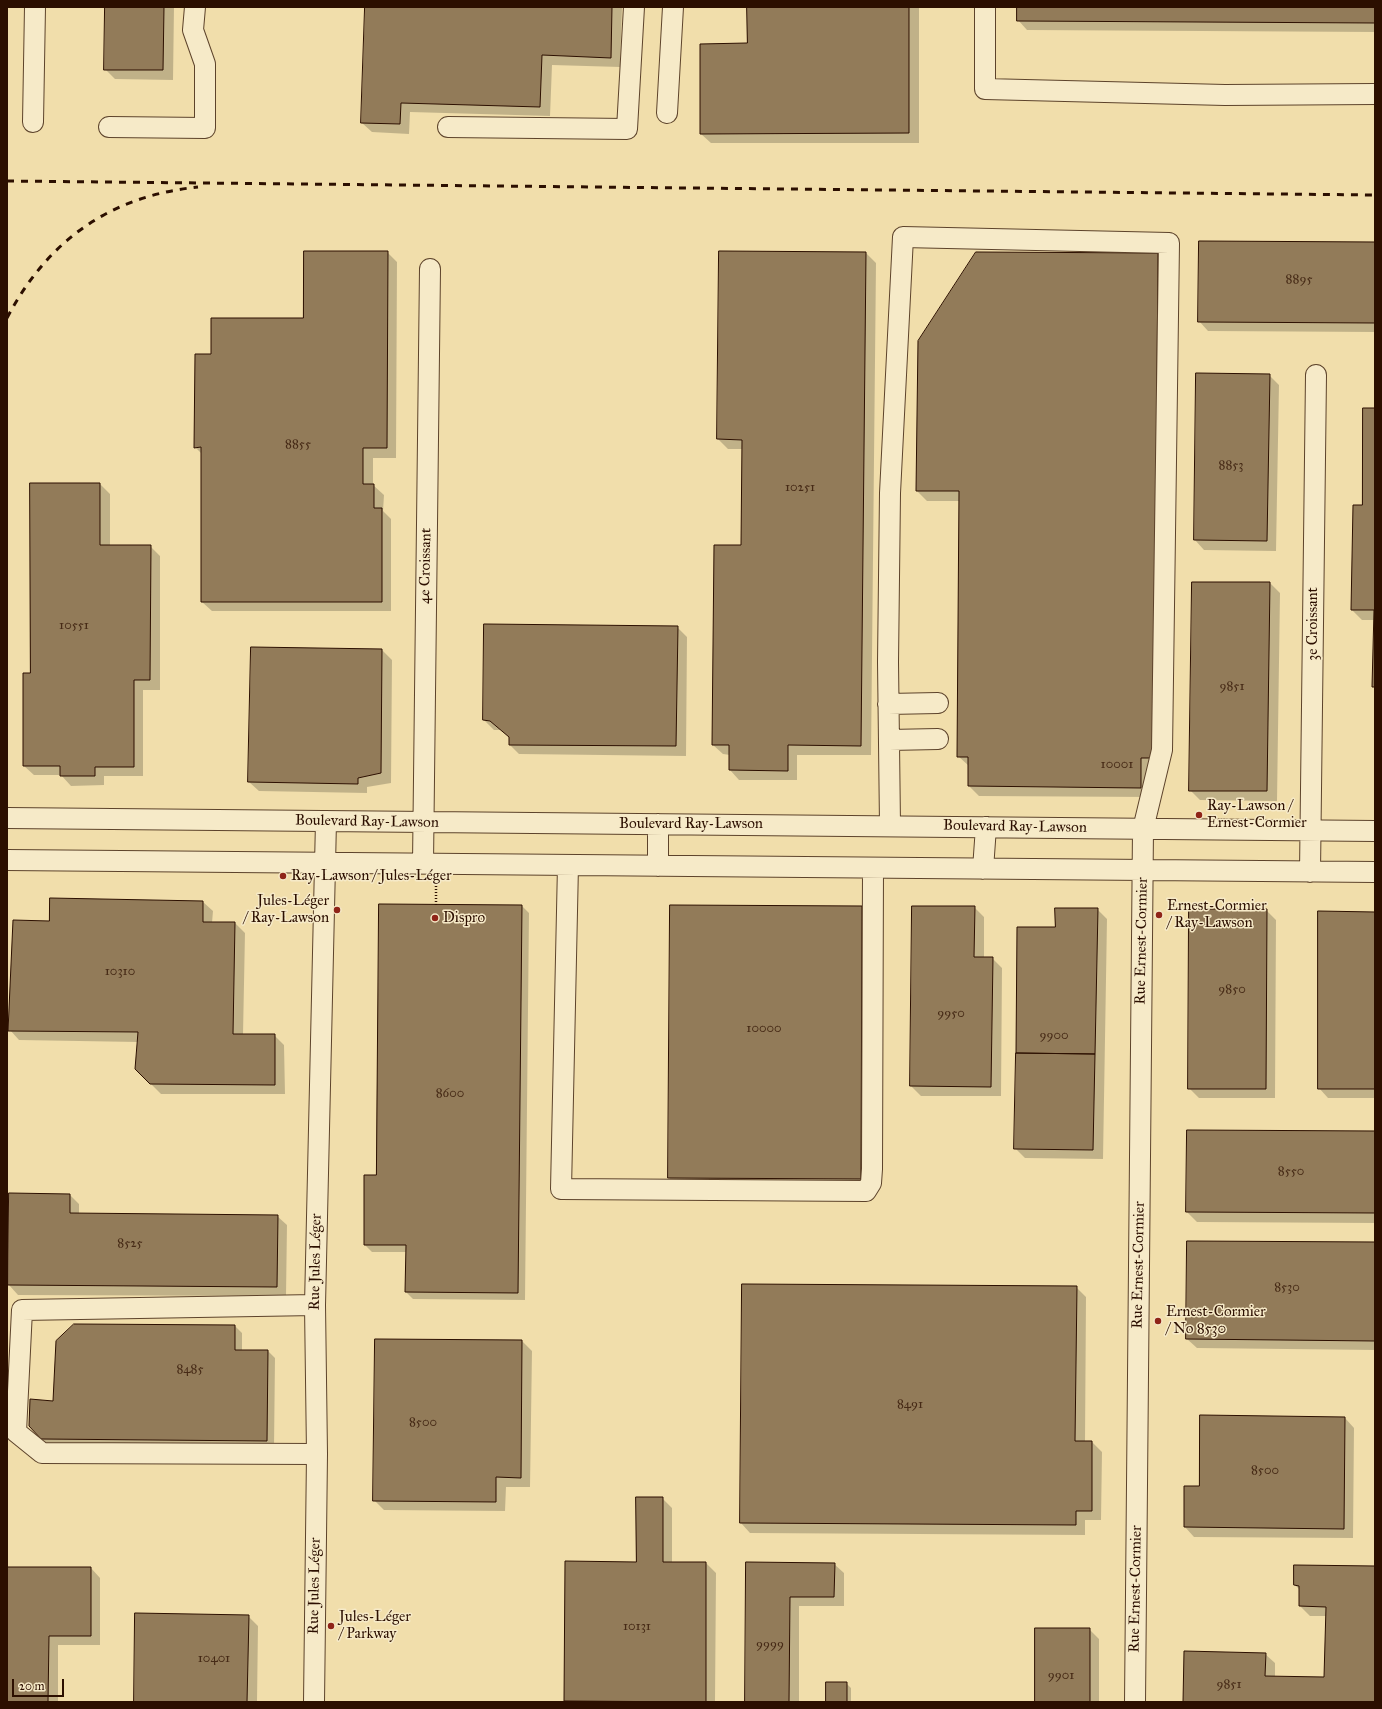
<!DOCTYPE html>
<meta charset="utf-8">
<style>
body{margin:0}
#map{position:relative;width:1382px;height:1709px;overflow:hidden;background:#f1deab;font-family:"IM FELL Great Primer",serif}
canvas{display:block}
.frame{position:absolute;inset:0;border:8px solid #2c0f00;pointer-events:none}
.scale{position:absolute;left:12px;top:1679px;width:52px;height:18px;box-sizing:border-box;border:2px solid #2c0f00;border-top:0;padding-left:5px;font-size:12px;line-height:14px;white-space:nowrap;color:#2c0f00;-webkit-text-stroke:3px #f6eac8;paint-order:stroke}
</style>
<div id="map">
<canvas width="1382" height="1709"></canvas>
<div class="frame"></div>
<div class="scale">20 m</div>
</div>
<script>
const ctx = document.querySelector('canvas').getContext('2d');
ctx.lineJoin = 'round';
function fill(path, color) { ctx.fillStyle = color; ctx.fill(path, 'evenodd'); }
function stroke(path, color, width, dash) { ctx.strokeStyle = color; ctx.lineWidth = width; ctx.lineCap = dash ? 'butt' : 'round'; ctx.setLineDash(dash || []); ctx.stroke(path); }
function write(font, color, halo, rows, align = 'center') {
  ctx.font = font + ' "IM FELL Great Primer",serif'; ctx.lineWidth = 3; ctx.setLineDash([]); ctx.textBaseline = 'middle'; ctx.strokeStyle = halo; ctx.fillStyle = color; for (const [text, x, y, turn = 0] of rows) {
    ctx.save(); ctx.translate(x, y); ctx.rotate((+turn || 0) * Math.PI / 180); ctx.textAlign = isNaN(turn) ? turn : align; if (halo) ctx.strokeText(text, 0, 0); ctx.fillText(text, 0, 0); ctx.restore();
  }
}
const shadow = new Path2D(`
 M 106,7 L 174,7 L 173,80 L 115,79 L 105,69 Z
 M 366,7 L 622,7 L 620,67 L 552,65 L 550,116 L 410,112 L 409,134 L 372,132 L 362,123 Z
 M 748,7 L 919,7 L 919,143 L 711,143 L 701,134 L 748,44 Z
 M 1018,7 L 1375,7 L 1375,32 L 1027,30 L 1018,20 Z
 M 1375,243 L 1375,332 L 1208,331 L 1199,321 Z
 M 387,252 L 397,262 L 396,458 L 373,458 L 373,485 L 384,495 L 383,511 L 391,519 L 391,611 L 212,611 L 202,602 L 202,454 L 195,447 L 212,355 L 304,319 Z
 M 866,253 L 876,263 L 871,755 L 797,755 L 797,780 L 739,780 L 730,770 L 730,755 L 723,754 L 713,745 L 742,546 L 743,449 L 728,449 L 718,439 Z
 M 1158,254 L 1168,264 L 1150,797 L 979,796 L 969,786 L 969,766 L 958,756 L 960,501 L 927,501 L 917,491 Z
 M 1269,375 L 1279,385 L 1276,551 L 1204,550 L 1195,540 Z
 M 1375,409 L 1375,688 L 1373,686 L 1374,620 L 1362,620 L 1352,610 Z
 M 100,484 L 110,494 L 110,546 L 150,546 L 160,556 L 160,690 L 143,690 L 143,776 L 104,776 L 104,785 L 71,786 L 61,775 L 34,775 L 24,766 L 31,674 Z
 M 1193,583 L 1270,583 L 1280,593 L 1277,801 L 1200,800 L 1190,790 Z
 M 677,627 L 687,637 L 686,756 L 519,754 L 510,745 L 510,738 L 501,730 L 494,730 L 484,720 Z
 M 382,650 L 392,660 L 391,783 L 367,787 L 367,793 L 259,791 L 249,782 Z
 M 203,902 L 213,911 L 212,923 L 235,923 L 245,933 L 243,1035 L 274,1035 L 284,1045 L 285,1094 L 161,1094 L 136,1069 L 138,1042 L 19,1040 L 10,1030 Z
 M 522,906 L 529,913 L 525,1300 L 413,1299 L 406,1292 L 407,1252 L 372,1252 L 365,1245 L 377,1176 Z
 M 671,906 L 862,907 L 872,917 L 870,1188 L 679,1188 L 669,1178 Z
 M 974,907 L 984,917 L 984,958 L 992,958 L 1002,968 L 1001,1096 L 921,1096 L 911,1086 Z
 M 1097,909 L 1107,919 L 1103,1159 L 1025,1158 L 1015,1148 L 1018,928 L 1056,928 Z
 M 1266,910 L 1276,920 L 1275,1098 L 1199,1098 L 1189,1088 Z
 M 1375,913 L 1375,1098 L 1328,1098 L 1319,1088 Z
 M 1375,1132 L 1375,1223 L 1197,1222 L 1187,1212 Z
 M 70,1195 L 79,1204 L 79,1214 L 277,1216 L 287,1225 L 286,1296 L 18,1295 L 9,1285 Z
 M 1375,1243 L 1375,1350 L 1197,1348 L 1187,1339 Z
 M 1076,1287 L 1086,1297 L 1085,1442 L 1092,1442 L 1102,1452 L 1101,1520 L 1085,1520 L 1085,1535 L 750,1533 L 741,1523 Z
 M 235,1326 L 242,1333 L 242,1351 L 268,1351 L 275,1358 L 274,1448 L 49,1446 L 30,1426 L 54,1402 Z
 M 522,1341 L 532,1351 L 530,1487 L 506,1487 L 505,1511 L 384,1510 L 374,1500 Z
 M 1345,1418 L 1354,1428 L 1353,1538 L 1194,1537 L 1185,1527 L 1200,1487 Z
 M 662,1498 L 672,1508 L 672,1563 L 706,1563 L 716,1573 L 715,1702 L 567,1702 L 565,1700 L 637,1563 Z
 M 747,1563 L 834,1564 L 844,1573 L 844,1606 L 799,1606 L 799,1702 L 746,1702 Z
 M 1375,1567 L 1375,1702 L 1184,1702 L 1265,1654 L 1275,1663 L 1275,1677 L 1325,1678 L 1327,1616 L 1310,1616 L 1300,1606 L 1300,1590 L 1295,1585 Z
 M 7,1568 L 91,1568 L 100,1578 L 100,1645 L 58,1645 L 58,1702 L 7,1702 Z
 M 248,1616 L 258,1626 L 257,1702 L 135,1702 Z
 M 1089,1629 L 1099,1639 L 1099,1702 L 1036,1702 Z
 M 846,1683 L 851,1688 L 851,1702 L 827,1702 Z`);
const building = new Path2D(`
 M 105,7 L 164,7 L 163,70 L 104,70 Z
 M 365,7 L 612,7 L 611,58 L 542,55 L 540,107 L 401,103 L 400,124 L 361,123 Z
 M 747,7 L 909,7 L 909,133 L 700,134 L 700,44 L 747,43 Z
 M 1017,7 L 1375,7 L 1375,23 L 1017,21 Z
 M 1199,241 L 1375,242 L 1375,323 L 1198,322 Z
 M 304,251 L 388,251 L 387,448 L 363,448 L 363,484 L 374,484 L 374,508 L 382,508 L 382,602 L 201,602 L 201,447 L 194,448 L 195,354 L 211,354 L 211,318 L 303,318 Z
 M 719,251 L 866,252 L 861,746 L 788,745 L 788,771 L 729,770 L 729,745 L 712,745 L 714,545 L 741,545 L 742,440 L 717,439 Z
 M 976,252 L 1158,253 L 1154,758 L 1141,758 L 1141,788 L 968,786 L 968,757 L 957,757 L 959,491 L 916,491 L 918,341 Z
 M 1196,373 L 1270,374 L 1267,541 L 1194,540 Z
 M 1363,408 L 1375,408 L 1375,687 L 1372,687 L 1374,610 L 1351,610 L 1353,505 L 1362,505 Z
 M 30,483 L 100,483 L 100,545 L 151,545 L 150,680 L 134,680 L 134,767 L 95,767 L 95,776 L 60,776 L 60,766 L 23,766 L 23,673 L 30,673 Z
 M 1192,582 L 1270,582 L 1267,791 L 1189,791 Z
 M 484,624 L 678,626 L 676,746 L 509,745 L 509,737 L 490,721 L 483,720 Z
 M 251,647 L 382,649 L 381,773 L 358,778 L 358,784 L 248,782 Z
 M 50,898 L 203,901 L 203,922 L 235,922 L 233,1034 L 275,1034 L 275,1085 L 150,1084 L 135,1069 L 138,1032 L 8,1031 L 13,920 L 49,921 Z
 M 379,904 L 522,905 L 518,1293 L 405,1292 L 406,1245 L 364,1245 L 364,1175 L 376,1175 Z
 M 670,905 L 862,906 L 861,1179 L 668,1178 Z
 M 912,906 L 975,906 L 974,957 L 993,957 L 991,1087 L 910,1086 Z
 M 1055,908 L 1098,908 L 1095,1054 L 1016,1053 L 1017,927 L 1055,927 Z
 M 1189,909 L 1267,909 L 1266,1089 L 1188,1089 Z
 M 1318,911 L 1375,912 L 1375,1089 L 1318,1089 Z
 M 1016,1053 L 1095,1054 L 1093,1150 L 1014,1149 Z
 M 1187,1130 L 1375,1131 L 1375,1213 L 1186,1212 Z
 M 9,1193 L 70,1194 L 70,1213 L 278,1215 L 277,1287 L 8,1285 Z
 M 1187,1241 L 1375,1242 L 1375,1341 L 1186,1339 Z
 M 742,1284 L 1077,1286 L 1075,1441 L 1092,1441 L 1092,1511 L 1076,1511 L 1076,1525 L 740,1523 Z
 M 74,1324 L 235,1325 L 235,1350 L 268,1350 L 267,1441 L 41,1439 L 29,1426 L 30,1399 L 53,1401 L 56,1341 Z
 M 375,1339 L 522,1340 L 521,1478 L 496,1477 L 496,1502 L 373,1501 Z
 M 1200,1415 L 1345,1417 L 1344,1529 L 1184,1527 L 1184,1486 L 1199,1486 Z
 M 636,1497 L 663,1497 L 663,1562 L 706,1562 L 706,1702 L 564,1701 L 565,1561 L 636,1562 Z
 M 746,1562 L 835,1563 L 834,1597 L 790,1597 L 789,1702 L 745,1702 Z
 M 1294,1565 L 1375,1566 L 1375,1702 L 1183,1702 L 1184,1651 L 1266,1653 L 1265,1676 L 1324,1677 L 1326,1607 L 1299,1606 L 1299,1586 L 1294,1585 Z
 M 7,1567 L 91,1567 L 91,1636 L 49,1636 L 48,1702 L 7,1702 Z
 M 135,1613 L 249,1615 L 247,1702 L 134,1702 Z
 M 1035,1628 L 1090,1628 L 1090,1702 L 1035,1702 Z
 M 826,1682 L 847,1682 L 847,1702 L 826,1702 Z`);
const path = new Path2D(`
 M 436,905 L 436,881`);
const minor = new Path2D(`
 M 985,7 L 985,89 L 1225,95 L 1375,94
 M 667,113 L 673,7
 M 33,122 L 35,7
 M 109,127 L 205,128 L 205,64 L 193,30 L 195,7
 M 448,127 L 627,129 L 634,7
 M 888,704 L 938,703
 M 889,740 L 938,739
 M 7,818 L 1375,831
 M 658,824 L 658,866
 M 890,825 L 888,662 L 890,493 L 903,237 L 1169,243 L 1162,750 L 1143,829 L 1135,1702
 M 7,860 L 1375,872
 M 423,863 L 430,269
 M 568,865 L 561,1189 L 866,1191 L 871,1183 L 872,1169 L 873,869
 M 983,869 L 986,827
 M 1310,872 L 1316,375
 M 315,1305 L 22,1310 L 16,1432 L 42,1453 L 317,1454
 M 314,1702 L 317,1454 L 315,1305 L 326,821`);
const rail = new Path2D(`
 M 7,181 L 1375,195
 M 7,318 C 48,240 110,196 198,187`);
const markers = [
 [1199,815,4,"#8f2418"],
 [283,876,4,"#8f2418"],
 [337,910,4,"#8f2418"],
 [1159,915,4,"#8f2418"],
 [435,918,4,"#8f2418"],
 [1158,1321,4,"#8f2418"],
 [331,1626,4,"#8f2418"]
];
const numberNames = [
 ["8895",1299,280],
 ["8855",298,445],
 ["8853",1231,466],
 ["10251",800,488],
 ["10551",74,626],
 ["9851",1232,687],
 ["10001",1117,765],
 ["10310",120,972],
 ["9850",1232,990],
 ["9950",951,1014],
 ["10000",764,1029],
 ["9900",1054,1036],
 ["8600",450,1094],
 ["8550",1291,1172],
 ["8525",130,1244],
 ["8530",1287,1288],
 ["8485",190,1370],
 ["8491",910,1405],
 ["8500",423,1423],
 ["8500",1265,1471],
 ["10131",637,1627],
 ["9999",770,1645],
 ["10401",214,1659],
 ["9901",1061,1676],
 ["9851",1229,1685]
];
const streetNames = [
 ["4e Croissant",426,566,-89],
 ["3e Croissant",1313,624,-90],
 ["Boulevard Ray-Lawson",367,822,1],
 ["Boulevard Ray-Lawson",691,824],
 ["Boulevard Ray-Lawson",1015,827,1],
 ["Rue Ernest-Cormier",1142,941,-89],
 ["Rue Jules Léger",316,1262,-89],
 ["Rue Ernest-Cormier",1139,1265,-89],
 ["Rue Jules Léger",315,1586,-89],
 ["Rue Ernest-Cormier",1136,1589,-89]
];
const poiNames = [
 ["Ray-Lawson /",1207,806],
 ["Ernest-Cormier",1207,823],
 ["Ray-Lawson / Jules-Léger",291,876],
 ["Jules-Léger",329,901,"right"],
 ["/ Ray-Lawson",329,918,"right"],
 ["Ernest-Cormier",1167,906],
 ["/ Ray-Lawson",1167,923],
 ["Dispro",443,918],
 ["Ernest-Cormier",1166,1312],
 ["/ No 8530",1166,1329],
 ["Jules-Léger",339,1617],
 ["/ Parkway",339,1634]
];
fill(shadow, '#0003');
fill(building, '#927b59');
stroke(building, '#2c0f00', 1);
stroke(minor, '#5d432b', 22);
stroke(path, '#2c0f00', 2.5, [1, 2]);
stroke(minor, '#f6eac8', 20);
stroke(rail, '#2c0f00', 3, [7, 7]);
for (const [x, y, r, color] of markers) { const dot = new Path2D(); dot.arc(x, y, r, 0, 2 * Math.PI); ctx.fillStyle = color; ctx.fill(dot); stroke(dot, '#f6eac8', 1.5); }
write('13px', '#462a16', null, numberNames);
write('15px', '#2c0f00', '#f6eac8', streetNames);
write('15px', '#2c0f00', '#f6eac8', poiNames, 'left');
</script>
